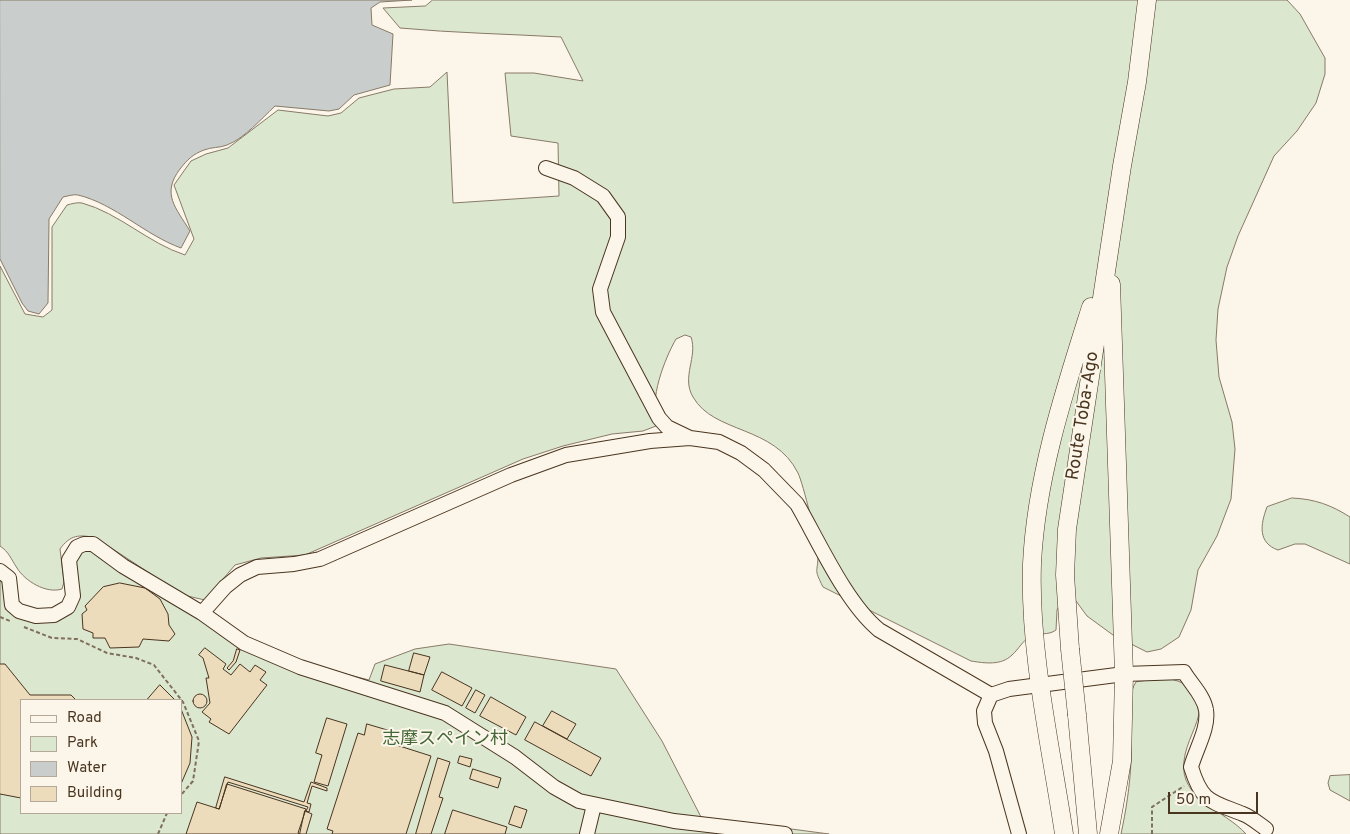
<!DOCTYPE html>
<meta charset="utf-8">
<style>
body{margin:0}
#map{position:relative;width:1350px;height:834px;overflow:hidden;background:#fbf6e9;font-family:Overpass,sans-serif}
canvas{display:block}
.legend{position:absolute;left:20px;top:699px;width:162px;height:115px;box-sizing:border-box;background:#fbf6e9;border:1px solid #b4a999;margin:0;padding:6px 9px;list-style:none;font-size:15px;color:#4a3520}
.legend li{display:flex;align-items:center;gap:10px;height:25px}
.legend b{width:25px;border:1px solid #b4a999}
.scale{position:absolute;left:1168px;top:792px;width:90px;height:22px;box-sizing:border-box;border:2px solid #4a3520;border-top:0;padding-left:6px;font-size:15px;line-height:18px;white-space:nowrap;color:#4a3520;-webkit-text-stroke:4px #fbf6e9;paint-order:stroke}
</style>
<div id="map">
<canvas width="1350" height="834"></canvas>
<ul class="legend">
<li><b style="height:6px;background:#fbf6e9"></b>Road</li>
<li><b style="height:14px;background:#dce7d0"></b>Park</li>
<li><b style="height:14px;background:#c9cecd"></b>Water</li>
<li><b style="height:14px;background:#ecdcbc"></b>Building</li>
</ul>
<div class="scale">50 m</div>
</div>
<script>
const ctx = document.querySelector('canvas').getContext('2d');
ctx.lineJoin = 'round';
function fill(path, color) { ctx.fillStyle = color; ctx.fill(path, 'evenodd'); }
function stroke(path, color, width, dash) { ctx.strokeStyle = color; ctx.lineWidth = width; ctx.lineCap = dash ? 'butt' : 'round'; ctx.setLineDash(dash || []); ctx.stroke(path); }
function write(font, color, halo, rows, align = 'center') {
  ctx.font = font + ' Overpass,"Noto Sans JP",sans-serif'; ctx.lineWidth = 4; ctx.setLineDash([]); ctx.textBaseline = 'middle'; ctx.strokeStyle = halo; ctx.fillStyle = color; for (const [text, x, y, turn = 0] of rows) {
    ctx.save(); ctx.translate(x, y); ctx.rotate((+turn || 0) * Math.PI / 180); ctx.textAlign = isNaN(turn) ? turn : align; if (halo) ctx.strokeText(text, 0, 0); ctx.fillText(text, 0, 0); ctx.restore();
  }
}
const green = new Path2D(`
 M 433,0 L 1287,0 L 1300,14 L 1325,58 L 1325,74 L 1316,103 L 1297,131 L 1274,156 L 1238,236 L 1227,267 L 1218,309 L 1216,340 L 1219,377 L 1232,422 L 1235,449 L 1231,499 L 1217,536 L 1198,570 L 1191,610 L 1179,637 L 1161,649 L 1147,652 L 1113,635 L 1087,616 L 1076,601 L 1069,599 L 1061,602 L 1057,610 L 1056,630 C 1048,636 1039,632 1031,636 C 1022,641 1019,649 1012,655 C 1001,666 984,663 971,661 L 823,587 C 813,567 818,574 818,555 C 818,544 803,483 798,473 C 774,425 714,434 693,397 C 681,377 698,357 691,337 L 685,335 L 676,339 C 665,358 648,401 658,422 L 656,426 L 643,431 L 612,434 L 563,446 L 523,459 L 305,555 L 261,558 L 235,565 L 205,600 L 183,595 L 96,538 C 79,534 70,535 60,549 L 64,582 L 62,589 C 46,594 25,581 17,568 C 11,559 9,552 0,546 L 0,266 L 25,314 L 43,317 L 52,310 L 52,227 L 67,205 C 71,204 77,202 82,203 C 119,213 148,243 185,255 L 194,239 L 174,185 L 191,161 L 206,154 L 228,148 L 278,110 L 328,116 L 341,113 L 359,98 L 394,89 L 430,87 L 447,72 L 453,203 L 559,196 L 558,143 L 511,136 L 505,73 L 534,73 L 583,81 L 561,37 C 508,34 454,33 400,28 L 383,8 L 425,6 Z
 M 1292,498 C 1315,499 1331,505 1350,517 L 1350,564 L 1305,544 L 1295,544 L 1278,550 C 1258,543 1260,525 1267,507 Z
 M 80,540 L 257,644 L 302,663 L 369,680 L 375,664 L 415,649 L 449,644 L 616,669 L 662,741 L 701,817 L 829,834 L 0,834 L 0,564 C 12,570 11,576 13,588 C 14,595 19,602 21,608 L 53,611 L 67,599 ZM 21,700 L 181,700 L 181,813 L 21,813 Z
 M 1165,678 C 1189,682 1190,688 1200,708 C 1198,726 1186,742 1184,761 C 1179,800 1225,810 1246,834 L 1121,834 C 1126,811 1130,785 1131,761 C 1133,739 1123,701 1136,682 Z
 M 1350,775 L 1350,801 L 1330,790 L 1328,783 L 1330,776 Z`);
const water = new Path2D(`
 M 0,0 L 412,0 L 380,2 L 371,8 L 372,25 L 393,34 L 390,85 L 354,95 L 339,109 L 329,111 L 275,106 C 261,119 245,138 227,145 C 220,148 211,147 204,150 C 193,154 187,160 180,169 C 161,194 176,208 190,231 L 181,248 C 145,235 115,204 78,195 C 74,194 68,196 63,197 L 49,219 L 48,303 L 39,314 L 28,311 L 22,303 L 0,259 Z`);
const building = new Path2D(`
 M 120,583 L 145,588 L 160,599 L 168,614 L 169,625 L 175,634 L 169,641 L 143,639 L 139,647 L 110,648 L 105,638 L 93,638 L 93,633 L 83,629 L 82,614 L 87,610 L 85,606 L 103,587 Z
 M 205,648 L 226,664 L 223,669 L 231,675 L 240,664 L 250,672 L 255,665 L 266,672 L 260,680 L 267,685 L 229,734 L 209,722 L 211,719 L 202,712 L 210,703 L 206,678 L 209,678 L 203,658 L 199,655 Z
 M 237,649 L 240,650 L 236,662 L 229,670 L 227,668 L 233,661 Z
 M 414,653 L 430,657 L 424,675 L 409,671 Z
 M 0,664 L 5,664 L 30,695 L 71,695 L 76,700 L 21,700 L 21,798 L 0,794 Z
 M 385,665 L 424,675 L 420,692 L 381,681 Z
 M 442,672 L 472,688 L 462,706 L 432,690 Z
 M 160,685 L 175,700 L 147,700 Z
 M 476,690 L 485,695 L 475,713 L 466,708 Z
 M193 701a7 7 0 1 1 14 0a7 7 0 1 1-14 0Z
 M 491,697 L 526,717 L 516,735 L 480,716 Z
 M 181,709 L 192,737 L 190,763 L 181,784 Z
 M 552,711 L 576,724 L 567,739 L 543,726 Z
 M 327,718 L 347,724 L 328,786 L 314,782 L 322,755 L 316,753 Z
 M 535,722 L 601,758 L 591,776 L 525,740 Z
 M 367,724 L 394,732 L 390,743 L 431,756 L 406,834 L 332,834 L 333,831 L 327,829 L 358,733 L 364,735 Z
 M 460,756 L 472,759 L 470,767 L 458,763 Z
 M 438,758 L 450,762 L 439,797 L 443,798 L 431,834 L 416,834 Z
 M 473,769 L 501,778 L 498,788 L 470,779 Z
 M 225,777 L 304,802 L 311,782 L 327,788 L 327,791 L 312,786 L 307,803 L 311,804 L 309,812 L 306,811 L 308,807 L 228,782 L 219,809 L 216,808 Z
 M 227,784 L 306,809 L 298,833 L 300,834 L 186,834 L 197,802 L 219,809 Z
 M 515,806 L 527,810 L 521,828 L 509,824 Z
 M 453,810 L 507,827 L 505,834 L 445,834 Z
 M 305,811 L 312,814 L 306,834 L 300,834 Z`);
const path = new Path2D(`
 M 0,617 L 10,621
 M 24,627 L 52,638 L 77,639 L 107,653 L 136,658 L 154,665 L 183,702 L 199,741 L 193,781 L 181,795
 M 158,834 L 167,813
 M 1152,834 L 1152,807 L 1184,786`);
const minor = new Path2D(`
 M 546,168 L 574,178 L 603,196 L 618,217 L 618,237 L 600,289 L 603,312 L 659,418 L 667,427 L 690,438
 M 0,571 L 9,578 L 12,605 L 19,611 L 36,616 L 54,615 L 68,607 L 73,596 L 69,560 L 77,547 L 84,544 L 93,544 L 123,566 L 202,613 L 244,643 L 300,667 L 445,713 L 515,757 L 554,787 L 579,801 L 674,821 L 785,834
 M 202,613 L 225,587 L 240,575 L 257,567 L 294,564 L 320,559 L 511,475 L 566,455 L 650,441 L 690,438 L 719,442 L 741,453 L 764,470 L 797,504 C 819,542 846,603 879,630 L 991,695
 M 587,834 L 594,805
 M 1019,834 L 996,751 L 985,723 L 984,711 L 991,695 L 1009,689 L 1124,674 L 1184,672 C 1191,684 1204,696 1206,710 C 1209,728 1196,749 1191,767 C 1202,803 1211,801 1243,814 C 1251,817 1259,824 1266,829`);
const major = new Path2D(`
 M 1070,649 L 1065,575 L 1067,529 L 1122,166 L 1137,82 L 1147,0
 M 1077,715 L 1088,834
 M 1064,834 C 1051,747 1029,652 1032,564 C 1036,477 1065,389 1091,307
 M 1109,834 L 1122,761 L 1124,674 L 1111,284`);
const majorBridge = new Path2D(`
 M 1070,649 L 1077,715`);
const streetNames = [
 ["Route Toba-Ago",1084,416,-81]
];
const parkNames = [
 ["志摩スペイン村",445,740]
];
fill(green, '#dce7d0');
stroke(green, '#887966', 1);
fill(water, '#c9cecd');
stroke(water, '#887966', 1);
fill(building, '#ecdcbc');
stroke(building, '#4a3520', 1);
stroke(minor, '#4a3520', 16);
stroke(major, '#4a3520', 19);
stroke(path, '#7f6f5c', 2, [4, 2.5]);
stroke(minor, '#fbf6e9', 14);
stroke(major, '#fbf6e9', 18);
stroke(majorBridge, '#4a3520', 19, []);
stroke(majorBridge, '#fbf6e9', 18);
write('18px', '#4a3520', '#fbf6e9', streetNames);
write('18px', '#436837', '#fbf6e9', parkNames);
</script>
